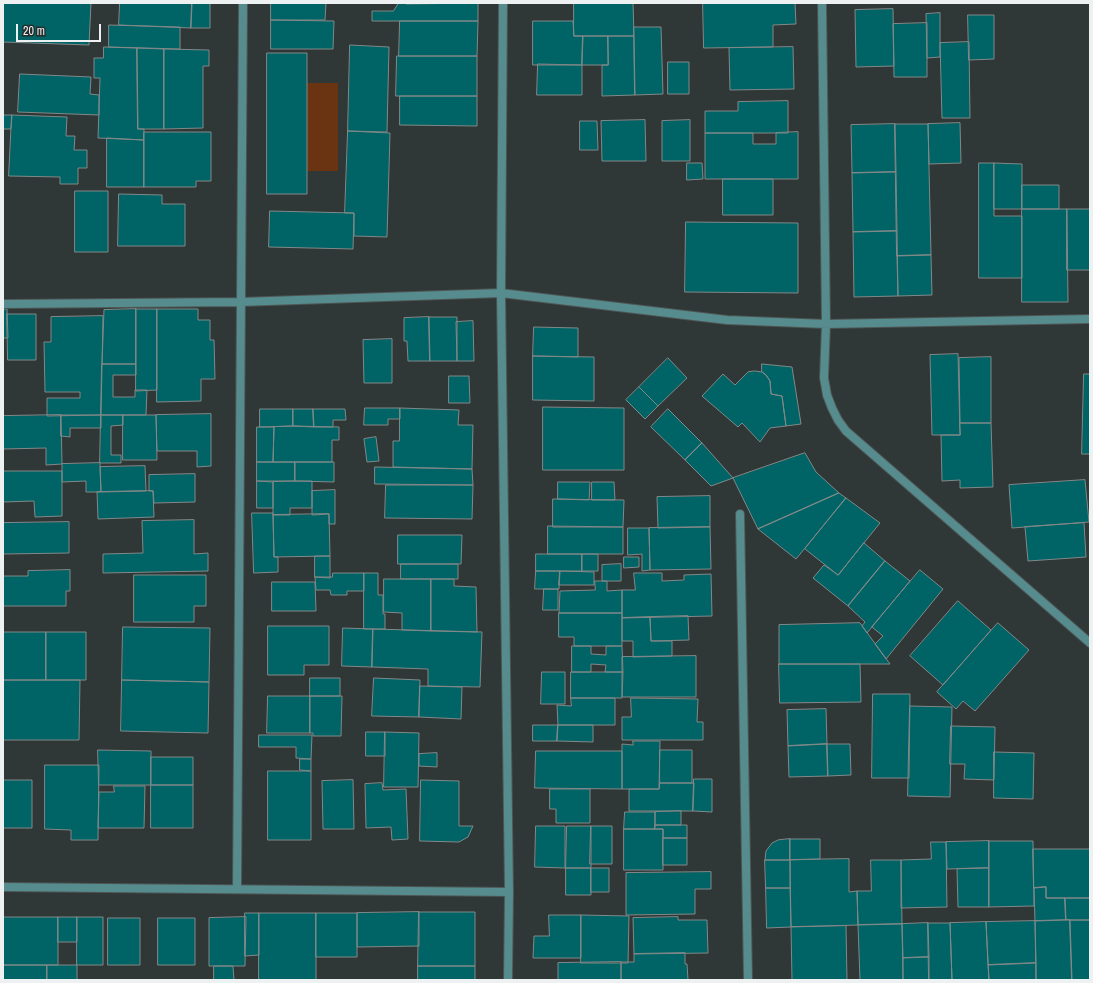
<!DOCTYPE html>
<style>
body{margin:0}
#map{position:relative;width:1093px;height:983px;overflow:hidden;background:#303737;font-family:"Archivo Narrow",sans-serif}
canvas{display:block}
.frame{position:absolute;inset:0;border:4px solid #edf1f1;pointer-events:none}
.scale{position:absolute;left:16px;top:24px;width:85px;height:18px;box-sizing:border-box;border:2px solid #edf1f1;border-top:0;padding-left:5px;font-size:12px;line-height:14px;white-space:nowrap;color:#edf1f1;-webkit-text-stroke:3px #262d2d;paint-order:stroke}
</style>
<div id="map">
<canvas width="1093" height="983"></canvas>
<div class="frame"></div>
<div class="scale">20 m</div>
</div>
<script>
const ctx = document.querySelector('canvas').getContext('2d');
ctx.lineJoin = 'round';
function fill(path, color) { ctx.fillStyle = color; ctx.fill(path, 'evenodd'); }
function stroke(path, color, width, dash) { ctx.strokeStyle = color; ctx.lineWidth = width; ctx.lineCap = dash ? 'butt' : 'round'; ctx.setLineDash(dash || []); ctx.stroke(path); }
const green = new Path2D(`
 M 307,83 L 338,83 L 338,171 L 307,171 Z`);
const building = new Path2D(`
 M 3,3 L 91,3 L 89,45 L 3,42 Z
 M 120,3 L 192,3 L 191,28 L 119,25 Z
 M 192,3 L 210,3 L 210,28 L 191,28 Z
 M 271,3 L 326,3 L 325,20 L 271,20 Z
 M 399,3 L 406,3 L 406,4 L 478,3 L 478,21 L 372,21 L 372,11 L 393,11 Z
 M 574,3 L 633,3 L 634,36 L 574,36 Z
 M 703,3 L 795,3 L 796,24 L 773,25 L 773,47 L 704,48 Z
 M 893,9 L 894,66 L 856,67 L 855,10 Z
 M 940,13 L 940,57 L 927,58 L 926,14 Z
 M 968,15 L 994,15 L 994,59 L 969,60 Z
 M 271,20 L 334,21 L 333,49 L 271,49 Z
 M 400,21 L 478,21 L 477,56 L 399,56 Z
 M 533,21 L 573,21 L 574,36 L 583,36 L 582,65 L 533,65 Z
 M 927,23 L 927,77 L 894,77 L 893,24 Z
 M 109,25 L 180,27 L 180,49 L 109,47 Z
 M 634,27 L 661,27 L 663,94 L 635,95 Z
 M 583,36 L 608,36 L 608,65 L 582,65 Z
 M 608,36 L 634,36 L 635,95 L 602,96 L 602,65 L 608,65 Z
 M 969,42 L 970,118 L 942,118 L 940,43 Z
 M 350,45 L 389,47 L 387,132 L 348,131 Z
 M 104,47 L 137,48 L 138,129 L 144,129 L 144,140 L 98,138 L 100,78 L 94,78 L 94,58 L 103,58 Z
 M 793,47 L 794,89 L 730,90 L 729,48 Z
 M 137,48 L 164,49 L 164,129 L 138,129 Z
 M 164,49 L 209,50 L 209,66 L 203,66 L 203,128 L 164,129 Z
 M 267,53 L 307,53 L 307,194 L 267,194 Z
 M 397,56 L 477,56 L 477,96 L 396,96 Z
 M 668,62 L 689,62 L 689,94 L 668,94 Z
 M 538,64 L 582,65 L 582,95 L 537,95 Z
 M 20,74 L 91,77 L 90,94 L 99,95 L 99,115 L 18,112 Z
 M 400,96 L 477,96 L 477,126 L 400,125 Z
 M 788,101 L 788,133 L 705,133 L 705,111 L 738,111 L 738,102 Z
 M 3,115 L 12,115 L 11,129 L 3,129 Z
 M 12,115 L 67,117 L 66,136 L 75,136 L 74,150 L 87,150 L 87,168 L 78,168 L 78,184 L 60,184 L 60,177 L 9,176 Z
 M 645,120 L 646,161 L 602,161 L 601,121 Z
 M 690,120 L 690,161 L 662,161 L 662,121 Z
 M 580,121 L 597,121 L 598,150 L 580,150 Z
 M 960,123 L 961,163 L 929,164 L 928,124 Z
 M 895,124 L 896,172 L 852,173 L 851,125 Z
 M 895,124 L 928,124 L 931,255 L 897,256 Z
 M 348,131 L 390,133 L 387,237 L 354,236 L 354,213 L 345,213 Z
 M 144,132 L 211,132 L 211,181 L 196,181 L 196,187 L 144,187 Z
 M 798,132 L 798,179 L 705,179 L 705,133 L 753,133 L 753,144 L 776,144 L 776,133 Z
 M 107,138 L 144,140 L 144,187 L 107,187 Z
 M 687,163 L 702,163 L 703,179 L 687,180 Z
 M 979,163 L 994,163 L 994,216 L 1022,216 L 1022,278 L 979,278 Z
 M 994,163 L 1022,164 L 1022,209 L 994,209 Z
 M 896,172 L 897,231 L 853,232 L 852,173 Z
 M 723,179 L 773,179 L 773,215 L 723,215 Z
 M 1022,185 L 1059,185 L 1059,209 L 1022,209 Z
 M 75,191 L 108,191 L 108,252 L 75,252 Z
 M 119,194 L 162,195 L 162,204 L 185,204 L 185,246 L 118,246 Z
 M 1022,209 L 1067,209 L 1068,302 L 1022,302 Z
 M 1067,209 L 1090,209 L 1090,270 L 1067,270 Z
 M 270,211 L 354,213 L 353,249 L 269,247 Z
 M 686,222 L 798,223 L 798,293 L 685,292 Z
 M 897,231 L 898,296 L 854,297 L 853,232 Z
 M 931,255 L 932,295 L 898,296 L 897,256 Z
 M 3,309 L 7,309 L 8,338 L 3,338 Z
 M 136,309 L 136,364 L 102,364 L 104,310 Z
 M 136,309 L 157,309 L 157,390 L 136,391 Z
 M 157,309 L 198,309 L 198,320 L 210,320 L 210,340 L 214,340 L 215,379 L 201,379 L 201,401 L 157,402 Z
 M 7,314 L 36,314 L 36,360 L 8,360 Z
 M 103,316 L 101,415 L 47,416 L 47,398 L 80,398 L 80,392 L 45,392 L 44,342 L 51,342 L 51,317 Z
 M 429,317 L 430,361 L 408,361 L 407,341 L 404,341 L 404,318 Z
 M 429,317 L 457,317 L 457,361 L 430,361 Z
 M 473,321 L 474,361 L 457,361 L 456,322 Z
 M 534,327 L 578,328 L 578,357 L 533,356 Z
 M 392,339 L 392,383 L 364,383 L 363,340 Z
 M 958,354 L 960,435 L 932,435 L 930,355 Z
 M 533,356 L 594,357 L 594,401 L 533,400 Z
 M 991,357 L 991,423 L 960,423 L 959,358 Z
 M 668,358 L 687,378 L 658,406 L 639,387 Z
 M 102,364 L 136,364 L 136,375 L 113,375 L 113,397 L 135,397 L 135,390 L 147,390 L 146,415 L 101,415 Z
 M 762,364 L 792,367 L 801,424 L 786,426 L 782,396 L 771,394 L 770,381 L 766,375 L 762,372 Z
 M 755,371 L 762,372 L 766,375 L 770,381 L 771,394 L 782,396 L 786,426 L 770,428 L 760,442 L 742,423 L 738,427 L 702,396 L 723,374 L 735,385 L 748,372 Z
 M 1084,374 L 1090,374 L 1090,454 L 1082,454 Z
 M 449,376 L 469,376 L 470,403 L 449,403 Z
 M 639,387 L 658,406 L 645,419 L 626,400 Z
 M 543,407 L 624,408 L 624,470 L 543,470 Z
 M 365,408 L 400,408 L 400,419 L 388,419 L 388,425 L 364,425 Z
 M 400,408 L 459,410 L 458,425 L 473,425 L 472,469 L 393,467 L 393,441 L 399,441 Z
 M 260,409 L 293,409 L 293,426 L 260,427 Z
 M 293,409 L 313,409 L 314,427 L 293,426 Z
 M 313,409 L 345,409 L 346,420 L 333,420 L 333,427 L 314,427 Z
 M 668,409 L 702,443 L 685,460 L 651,427 Z
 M 211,414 L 211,466 L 197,467 L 197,451 L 157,451 L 156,415 Z
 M 61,415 L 62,464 L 46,465 L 46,448 L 3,449 L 3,416 Z
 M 61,415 L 101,415 L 101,428 L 70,428 L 70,437 L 61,436 Z
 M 101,415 L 123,415 L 123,425 L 111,426 L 111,455 L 121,455 L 121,463 L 100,463 Z
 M 123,415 L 156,415 L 157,460 L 123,460 Z
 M 960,423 L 991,423 L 993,487 L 960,488 L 960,480 L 942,481 L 941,435 L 960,435 Z
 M 293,426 L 339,427 L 339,440 L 332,440 L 332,462 L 273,462 L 274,427 Z
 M 257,427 L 274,427 L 273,462 L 257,462 Z
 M 376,437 L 379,461 L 367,462 L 364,439 Z
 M 702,443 L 733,478 L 711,486 L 685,460 Z
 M 805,453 L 816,472 L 839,493 L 758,529 L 733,478 Z
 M 257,462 L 295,462 L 295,481 L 257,481 Z
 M 295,462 L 334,462 L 334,482 L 295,481 Z
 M 100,463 L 101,492 L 86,492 L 86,481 L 62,482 L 62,464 Z
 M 145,466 L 146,491 L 101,492 L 100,467 Z
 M 375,467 L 472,469 L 473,485 L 375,484 Z
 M 3,471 L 62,471 L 62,516 L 35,517 L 34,501 L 3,502 Z
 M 195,474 L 195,502 L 154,503 L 153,491 L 149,491 L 149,475 Z
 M 1085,480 L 1089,522 L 1012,528 L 1009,485 Z
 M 257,481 L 273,482 L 273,508 L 257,508 Z
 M 295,481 L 312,481 L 312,508 L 290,508 L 290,515 L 273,515 L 273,482 Z
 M 558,482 L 590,482 L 589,500 L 558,499 Z
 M 592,482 L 614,482 L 615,500 L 592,500 Z
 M 386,485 L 473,485 L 472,519 L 385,518 Z
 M 335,490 L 335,524 L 329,524 L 329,514 L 312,515 L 312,491 Z
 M 153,491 L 154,517 L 98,519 L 97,492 Z
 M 839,493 L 846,498 L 796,559 L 758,529 Z
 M 710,496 L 710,527 L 658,528 L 657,497 Z
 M 846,498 L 880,523 L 838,575 L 805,549 Z
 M 553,499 L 624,500 L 623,527 L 553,527 Z
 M 252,513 L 273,513 L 274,557 L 278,557 L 278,572 L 254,573 Z
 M 329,514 L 330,556 L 274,557 L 273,515 Z
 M 194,520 L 194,554 L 208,553 L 208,571 L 103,573 L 103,554 L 143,553 L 142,521 Z
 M 69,522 L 69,553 L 3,554 L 3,523 Z
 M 1084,523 L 1086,557 L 1028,561 L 1025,527 Z
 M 548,526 L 623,527 L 623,554 L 548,554 Z
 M 710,527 L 711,569 L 650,570 L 649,528 Z
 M 628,528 L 649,528 L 650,570 L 642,571 L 642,554 L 628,555 Z
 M 398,535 L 462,535 L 461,564 L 398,564 Z
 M 864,543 L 885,561 L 848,606 L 813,578 L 824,565 L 838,575 Z
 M 536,554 L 582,554 L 582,571 L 536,571 Z
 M 582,554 L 598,554 L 598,571 L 582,571 Z
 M 315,556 L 330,556 L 330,578 L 315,577 Z
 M 624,557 L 639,557 L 639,567 L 624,568 Z
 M 885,561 L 910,581 L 867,633 L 862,626 L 865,622 L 848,606 Z
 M 401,564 L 458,564 L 458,579 L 401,579 Z
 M 621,564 L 621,581 L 602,581 L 602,565 Z
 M 70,570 L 70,591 L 66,591 L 66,606 L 3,606 L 3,576 L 28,576 L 28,571 Z
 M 920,570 L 943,589 L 886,659 L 875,644 L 883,636 L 872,627 Z
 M 536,571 L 560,571 L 559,589 L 535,589 Z
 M 560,571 L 594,572 L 594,585 L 559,585 Z
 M 333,573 L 364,573 L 364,591 L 347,591 L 347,595 L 331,595 L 330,590 L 316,590 L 315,577 L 332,577 Z
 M 364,573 L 378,573 L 378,595 L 383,595 L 383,614 L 385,614 L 385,629 L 364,629 Z
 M 634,573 L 662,573 L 662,581 L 684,580 L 684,575 L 711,574 L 712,616 L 622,618 L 622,590 L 635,590 Z
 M 134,575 L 206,575 L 206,606 L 194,606 L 194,622 L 134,622 Z
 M 384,579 L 431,579 L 431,631 L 402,630 L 402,613 L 384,612 Z
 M 431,579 L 454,579 L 454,586 L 476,587 L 477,632 L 431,631 Z
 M 595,581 L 607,581 L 607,591 L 622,590 L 622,613 L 559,613 L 560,591 L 595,590 Z
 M 272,582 L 315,582 L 316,611 L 272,611 Z
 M 544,589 L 558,589 L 558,610 L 543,610 Z
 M 958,601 L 991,630 L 943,685 L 910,656 Z
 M 559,613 L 622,613 L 622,646 L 574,646 L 574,637 L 559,637 Z
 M 688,616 L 689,640 L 651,641 L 650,617 Z
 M 650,617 L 651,641 L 672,641 L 672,656 L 633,657 L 633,641 L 622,641 L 622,618 Z
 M 860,623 L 890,664 L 779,664 L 779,625 Z
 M 998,623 L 1029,650 L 975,711 L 963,701 L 956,709 L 937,692 Z
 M 268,626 L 329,626 L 329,665 L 304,665 L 304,675 L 268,675 Z
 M 123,627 L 210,628 L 209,682 L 122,680 Z
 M 343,628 L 373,629 L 372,667 L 342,666 Z
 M 373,629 L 482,632 L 480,687 L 428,686 L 428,669 L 372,667 Z
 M 3,632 L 46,632 L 46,680 L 3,680 Z
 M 46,632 L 86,632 L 86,680 L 46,680 Z
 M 572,646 L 591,646 L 591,654 L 606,655 L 606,646 L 622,646 L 623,672 L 605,672 L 606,665 L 591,664 L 591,672 L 572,672 Z
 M 696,656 L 696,697 L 622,697 L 622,657 Z
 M 779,664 L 860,664 L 861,702 L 780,703 Z
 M 542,672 L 565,672 L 565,704 L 541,704 Z
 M 571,672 L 623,672 L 622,698 L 571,698 Z
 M 310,678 L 340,678 L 340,696 L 310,696 Z
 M 374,678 L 420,680 L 419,717 L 372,716 Z
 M 3,680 L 80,680 L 79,740 L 3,740 Z
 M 122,680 L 209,682 L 208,733 L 121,731 Z
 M 420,686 L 462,687 L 461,719 L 419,717 Z
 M 873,694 L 910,694 L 909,778 L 872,778 Z
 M 268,696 L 310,696 L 310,733 L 267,733 Z
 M 310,696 L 342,696 L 341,736 L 313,736 L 313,733 L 310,733 Z
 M 571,698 L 615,698 L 615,725 L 558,725 L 557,705 L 571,706 Z
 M 631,698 L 698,699 L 697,722 L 703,722 L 703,740 L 622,740 L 622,717 L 631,717 Z
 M 910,706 L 952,707 L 950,797 L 908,796 Z
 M 826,709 L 827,744 L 788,746 L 787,710 Z
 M 533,725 L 558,725 L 557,741 L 533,741 Z
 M 558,725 L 593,725 L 593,742 L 557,741 Z
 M 951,726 L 995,727 L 994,780 L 964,779 L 965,764 L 950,764 Z
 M 366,732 L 385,732 L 385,756 L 366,756 Z
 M 385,732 L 419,733 L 418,787 L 384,787 Z
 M 259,735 L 312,735 L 311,759 L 296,758 L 296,747 L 259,747 Z
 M 633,741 L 660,741 L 659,789 L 622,789 L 622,744 L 633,745 Z
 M 827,744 L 850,744 L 851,775 L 828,776 Z
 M 827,744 L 828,776 L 789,777 L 788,746 Z
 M 98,750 L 151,751 L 151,785 L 99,785 Z
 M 660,750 L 692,750 L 692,783 L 660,783 Z
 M 536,751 L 622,751 L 622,789 L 535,788 Z
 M 994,752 L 1034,753 L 1033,799 L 994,798 Z
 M 437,753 L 437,767 L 419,766 L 419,754 Z
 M 151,757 L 193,757 L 193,785 L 151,785 Z
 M 300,759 L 311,759 L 311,771 L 300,770 Z
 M 45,765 L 99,765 L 98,840 L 71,840 L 71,830 L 45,829 Z
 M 268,771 L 311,771 L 311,840 L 268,840 Z
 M 694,779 L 712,779 L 712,812 L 693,811 Z
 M 3,780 L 32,780 L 32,828 L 3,828 Z
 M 353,780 L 354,829 L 323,829 L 322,781 Z
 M 421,780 L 459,781 L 459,826 L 473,826 L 468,837 L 459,842 L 420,841 Z
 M 382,783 L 383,790 L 406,789 L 408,839 L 392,840 L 391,827 L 366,828 L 365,784 Z
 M 660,783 L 694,783 L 693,811 L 629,811 L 629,789 L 659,789 Z
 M 151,785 L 193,785 L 193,828 L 151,828 Z
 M 114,786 L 145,786 L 144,828 L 98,828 L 99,792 L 114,792 Z
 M 550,789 L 590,789 L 590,823 L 556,823 L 556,809 L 550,809 Z
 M 681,811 L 681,825 L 655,825 L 655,812 Z
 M 625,812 L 655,812 L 655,829 L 624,829 Z
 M 655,825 L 687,825 L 687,838 L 663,838 L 663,829 L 655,829 Z
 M 536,826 L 565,826 L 565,868 L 535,867 Z
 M 567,826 L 591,826 L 591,868 L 566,868 Z
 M 591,826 L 612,826 L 612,864 L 590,864 Z
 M 624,829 L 663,829 L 663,870 L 624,870 Z
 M 663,838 L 687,838 L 687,865 L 663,865 Z
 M 790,839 L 790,860 L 765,860 L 766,851 L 772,843 L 778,840 Z
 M 790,839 L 820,839 L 820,859 L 790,860 Z
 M 989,841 L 1033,841 L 1034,906 L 989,907 Z
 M 989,841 L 989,868 L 947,869 L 946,842 Z
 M 931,842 L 946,842 L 947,907 L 901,908 L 901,860 L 931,859 Z
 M 1033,849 L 1090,849 L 1090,898 L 1046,898 L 1046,887 L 1034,888 Z
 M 849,859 L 849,892 L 857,891 L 858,925 L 791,927 L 790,860 Z
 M 765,860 L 790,860 L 790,888 L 766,888 Z
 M 871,860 L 901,860 L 902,924 L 858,925 L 857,891 L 871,891 Z
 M 566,868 L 591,868 L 591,895 L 566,895 Z
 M 591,868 L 609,868 L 609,892 L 591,892 Z
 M 989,868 L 989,907 L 958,907 L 957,869 Z
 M 711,872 L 711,889 L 695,889 L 695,914 L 626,915 L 626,873 Z
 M 1046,887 L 1046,898 L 1065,898 L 1066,920 L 1035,921 L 1034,888 Z
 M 766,888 L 790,888 L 791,927 L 767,928 Z
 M 1065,898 L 1090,898 L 1090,920 L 1066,920 Z
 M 419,912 L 475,912 L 475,966 L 418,966 Z
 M 419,912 L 419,946 L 357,947 L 357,913 Z
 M 245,913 L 259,913 L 259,955 L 245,956 Z
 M 259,913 L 316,913 L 316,980 L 259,980 Z
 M 316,913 L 357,913 L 357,957 L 316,957 Z
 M 549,915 L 581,915 L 581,958 L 533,958 L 534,936 L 549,936 Z
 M 581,915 L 629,916 L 628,963 L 581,963 Z
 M 3,917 L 58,917 L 58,965 L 3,965 Z
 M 58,917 L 77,917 L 77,942 L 58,942 Z
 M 77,917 L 103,917 L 103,965 L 77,965 Z
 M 246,917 L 245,966 L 209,966 L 209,918 Z
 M 678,917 L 678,920 L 707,920 L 708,953 L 634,954 L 633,918 Z
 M 108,918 L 140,918 L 140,965 L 108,965 Z
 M 158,918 L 195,918 L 195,965 L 158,965 Z
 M 1070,920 L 1090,920 L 1090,980 L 1072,980 Z
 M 1070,920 L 1072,980 L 1036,980 L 1035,921 Z
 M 1035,921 L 1036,963 L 988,965 L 986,922 Z
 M 986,922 L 989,980 L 952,980 L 950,923 Z
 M 928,923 L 950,923 L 952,980 L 929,980 Z
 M 928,923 L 929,957 L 903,958 L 902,924 Z
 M 902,924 L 903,980 L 860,980 L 858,925 Z
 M 846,926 L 847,980 L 792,980 L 791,927 Z
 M 685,953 L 685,964 L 687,964 L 688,980 L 621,980 L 621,962 L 634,962 L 634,954 Z
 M 929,957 L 929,980 L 903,980 L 903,958 Z
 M 621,962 L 621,980 L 558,980 L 558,963 Z
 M 1036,963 L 1036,980 L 989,980 L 988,965 Z
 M 3,965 L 47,965 L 47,980 L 3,980 Z
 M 47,965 L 77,965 L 77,980 L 47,980 Z
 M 214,966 L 233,966 L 234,980 L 214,980 Z
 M 418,966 L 475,966 L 475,980 L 418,980 Z`);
const minor = new Path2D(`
 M 503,3 L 501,293 L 509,892 L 508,980
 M 822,3 L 826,324 L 824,378 L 827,395 L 832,408 L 838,420 L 846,431 L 1090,643
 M 3,304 L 240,302 L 501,293 L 727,320 L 826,324 L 1090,319
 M 740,514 L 748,980
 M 3,887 L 509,892
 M 237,889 L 243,3`);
fill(green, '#6a3312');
fill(building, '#006365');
stroke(building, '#818989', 1);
stroke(minor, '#4e5555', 10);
stroke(minor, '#568c8d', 8);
</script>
